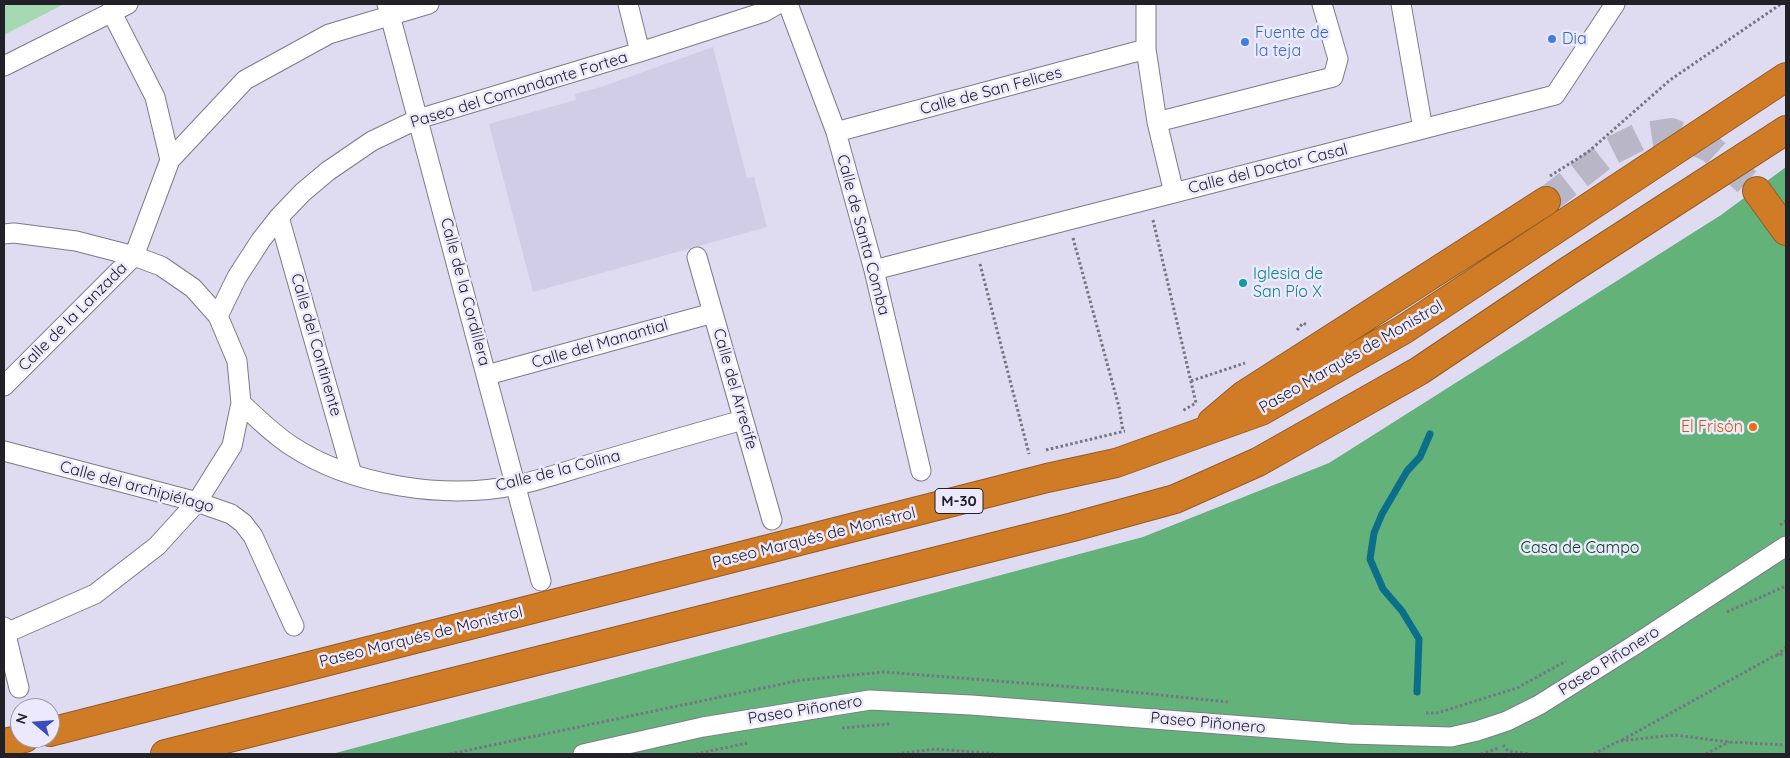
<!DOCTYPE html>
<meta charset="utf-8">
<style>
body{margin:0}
#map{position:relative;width:1790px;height:758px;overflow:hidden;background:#dfdbf0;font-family:Quicksand,sans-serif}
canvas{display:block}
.frame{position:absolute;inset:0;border:5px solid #222128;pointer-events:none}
.north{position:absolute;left:10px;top:698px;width:50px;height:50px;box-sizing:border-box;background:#ece9fd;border:1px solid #9b99a8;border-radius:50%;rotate:288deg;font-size:14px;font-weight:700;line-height:20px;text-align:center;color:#222128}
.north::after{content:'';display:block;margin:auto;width:18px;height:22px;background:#394dbf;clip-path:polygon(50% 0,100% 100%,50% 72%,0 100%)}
</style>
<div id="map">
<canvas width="1790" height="758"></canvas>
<div class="frame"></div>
<div class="north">N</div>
</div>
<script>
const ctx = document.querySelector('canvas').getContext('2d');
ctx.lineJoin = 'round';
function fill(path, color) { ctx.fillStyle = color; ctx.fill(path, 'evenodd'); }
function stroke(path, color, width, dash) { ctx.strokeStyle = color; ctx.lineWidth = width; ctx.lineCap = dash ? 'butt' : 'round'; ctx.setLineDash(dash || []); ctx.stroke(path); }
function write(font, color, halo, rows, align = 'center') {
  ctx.font = font + ' Quicksand,sans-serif'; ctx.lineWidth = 5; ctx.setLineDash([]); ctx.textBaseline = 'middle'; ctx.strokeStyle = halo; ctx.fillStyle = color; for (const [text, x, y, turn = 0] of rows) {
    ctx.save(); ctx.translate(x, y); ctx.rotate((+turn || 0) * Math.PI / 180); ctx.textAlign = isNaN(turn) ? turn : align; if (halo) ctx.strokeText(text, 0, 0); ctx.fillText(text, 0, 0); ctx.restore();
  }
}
const built = new Path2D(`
 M 713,47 L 747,178 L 754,177 L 767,227 L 533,292 L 489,124 L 576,100 L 575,94 L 601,87 Z`);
const green = new Path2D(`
 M 4,4 L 64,4 L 4,35 Z`);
const forest = new Path2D(`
 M 1786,167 L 1786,754 L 332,754 L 1143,537 L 1329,463 L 1721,215 Z`);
const stream = new Path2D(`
 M 1417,692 L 1419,639 L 1402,611 L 1383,589 L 1370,559 L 1374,533 L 1382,514 L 1407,471 L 1420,457 L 1430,434`);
const highwayTunnel = new Path2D(`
 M 1546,201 L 1609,152 L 1639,137 L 1671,132 L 1710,148 L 1757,191`);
const path = new Path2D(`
 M 1550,176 L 1588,152 L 1670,80 L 1781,4
 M 1153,220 L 1196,403 L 1182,411
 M 1073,238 L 1119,407 L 1123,431
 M 980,264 L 1029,454
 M 1297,330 L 1303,323 L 1307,325
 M 1191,381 L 1245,363
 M 1046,450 L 1125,431
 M 1780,525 L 1786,521
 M 1727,612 L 1786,586
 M 1777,655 L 1786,647
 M 1426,713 L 1437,713 L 1517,688 L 1566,661
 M 842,728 L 890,724
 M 1622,740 L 1774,656 L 1786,653
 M 1503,745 L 1508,751 L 1530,754
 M 450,754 L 801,680 L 884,672 L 1111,690 L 1228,702
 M 696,754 L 747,743
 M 897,754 L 935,749 L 998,754
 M 1481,754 L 1499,748
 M 1594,754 L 1619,741 L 1675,735 L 1729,742 L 1786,745
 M 1706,754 L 1729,742`);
const street = new Path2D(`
 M 387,4 L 541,581
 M 628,4 L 640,52
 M 788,4 L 836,132 L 874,270 L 921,471
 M 1146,4 L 1146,49 L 1157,122 L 1174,193
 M 1401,4 L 1423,129
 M 111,11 L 155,97 L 170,160
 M 4,66 L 128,4
 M 1157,122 L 1333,77 L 1338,59 L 1322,4
 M 836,132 L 1146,49
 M 279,217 L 352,474
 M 4,234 L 14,233 L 76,241 L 134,256 L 161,266 L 193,288 L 218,316 L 237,361 L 241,403 L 232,446 L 197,502 L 157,546 L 95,594 L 4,634
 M 697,257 L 772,520
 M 874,270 L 1555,95 L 1615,4
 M 218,316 L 237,277 L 261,240 L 279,217 L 303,192 L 328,171 L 372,141 L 418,119 L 640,52 L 764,12 L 778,4
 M 487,375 L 713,313
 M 4,386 L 134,256 L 170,160 L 245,80 L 329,34 L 429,4
 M 241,403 C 257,418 272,433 290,445 C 351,486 446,500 517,485 C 545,479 573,469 601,461 C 648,447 696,433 743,420
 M 4,451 L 197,502 L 231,514 L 243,523 L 253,536 L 294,626
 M 4,627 L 19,688
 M 583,754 L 703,727 L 870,700 L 971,705 L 1349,734 L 1451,737 L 1477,731 L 1507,721 L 1539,705 L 1633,646 L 1786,546`);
const highway = new Path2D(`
 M 1757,191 L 1786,231
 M 1212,422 L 1244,395 L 1546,201
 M 50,732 L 1047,478 L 1116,463 L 1261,411 L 1403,330 L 1786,77
 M 4,743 L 25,738
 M 165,754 L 1073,527 L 1175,499 L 1258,462 L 1419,371 L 1568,271 L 1786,130`);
const markers = [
 [1552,39,5,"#3f7fe0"],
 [1245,42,5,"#3f7fe0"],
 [1243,283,5,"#0f9aa8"],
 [1753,427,5,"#e8710a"]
];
const shields = [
 [959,501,48]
];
const shieldNames = [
 ["M-30",959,501]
];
const shopNames = [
 ["Fuente de",1255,33],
 ["la teja",1255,51],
 ["Dia",1562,39]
];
const streetNames = [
 ["Paseo del Comandante Fortea",519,90,-17],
 ["Calle de San Felices",991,91,-15],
 ["Calle del Doctor Casal",1268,169,-14],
 ["Calle de Santa Comba",863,235,75],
 ["Calle de la Cordillera",465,292,75],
 ["Calle de la Lanzada",73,317,-45],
 ["Calle del Manantial",600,344,-16],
 ["Calle del Continente",316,345,74],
 ["Paseo Marqués de Monistrol",1351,357,-30],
 ["Calle del Arrecife",735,389,74],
 ["Calle de la Colina",558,471,-14],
 ["Calle del archipiélago",137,487,15],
 ["Paseo Marqués de Monistrol",814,538,-14],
 ["Paseo Marqués de Monistrol",421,637,-14],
 ["Paseo Piñonero",1609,661,-32],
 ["Paseo Piñonero",805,710,-9],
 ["Paseo Piñonero",1208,723,5]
];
const cultureNames = [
 ["Iglesia de",1253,274],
 ["San Pío X",1253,292]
];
const foodNames = [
 ["El Frisón",1743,427]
];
const parkNames = [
 ["Casa de Campo",1580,548]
];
fill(built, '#d2cde7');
fill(green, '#a4d9b1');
fill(forest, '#62b279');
stroke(stream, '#0b6f8c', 7);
stroke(highwayTunnel, '#b9b6c8', 28, [28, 14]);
stroke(street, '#7e7a8c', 21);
stroke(highway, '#935c27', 30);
stroke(path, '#777582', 3, [2.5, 2.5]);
stroke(street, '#fff', 19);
stroke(highway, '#d07b26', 28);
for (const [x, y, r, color] of markers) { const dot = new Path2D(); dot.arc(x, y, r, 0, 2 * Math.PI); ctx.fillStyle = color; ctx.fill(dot); stroke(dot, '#ece9fd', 2); }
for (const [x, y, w] of shields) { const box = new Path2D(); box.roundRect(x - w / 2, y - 12.5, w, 25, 4); ctx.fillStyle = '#ece9fd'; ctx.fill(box); stroke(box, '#222128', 1); }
write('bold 15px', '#222128', null, shieldNames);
write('16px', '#366cbe', '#ece9fd', shopNames, 'left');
write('16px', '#222128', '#ece9fd', streetNames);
write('16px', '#0d838f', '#ece9fd', cultureNames, 'left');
write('16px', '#c56008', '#ece9fd', foodNames, 'right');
write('16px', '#054521', '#ece9fd', parkNames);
</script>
